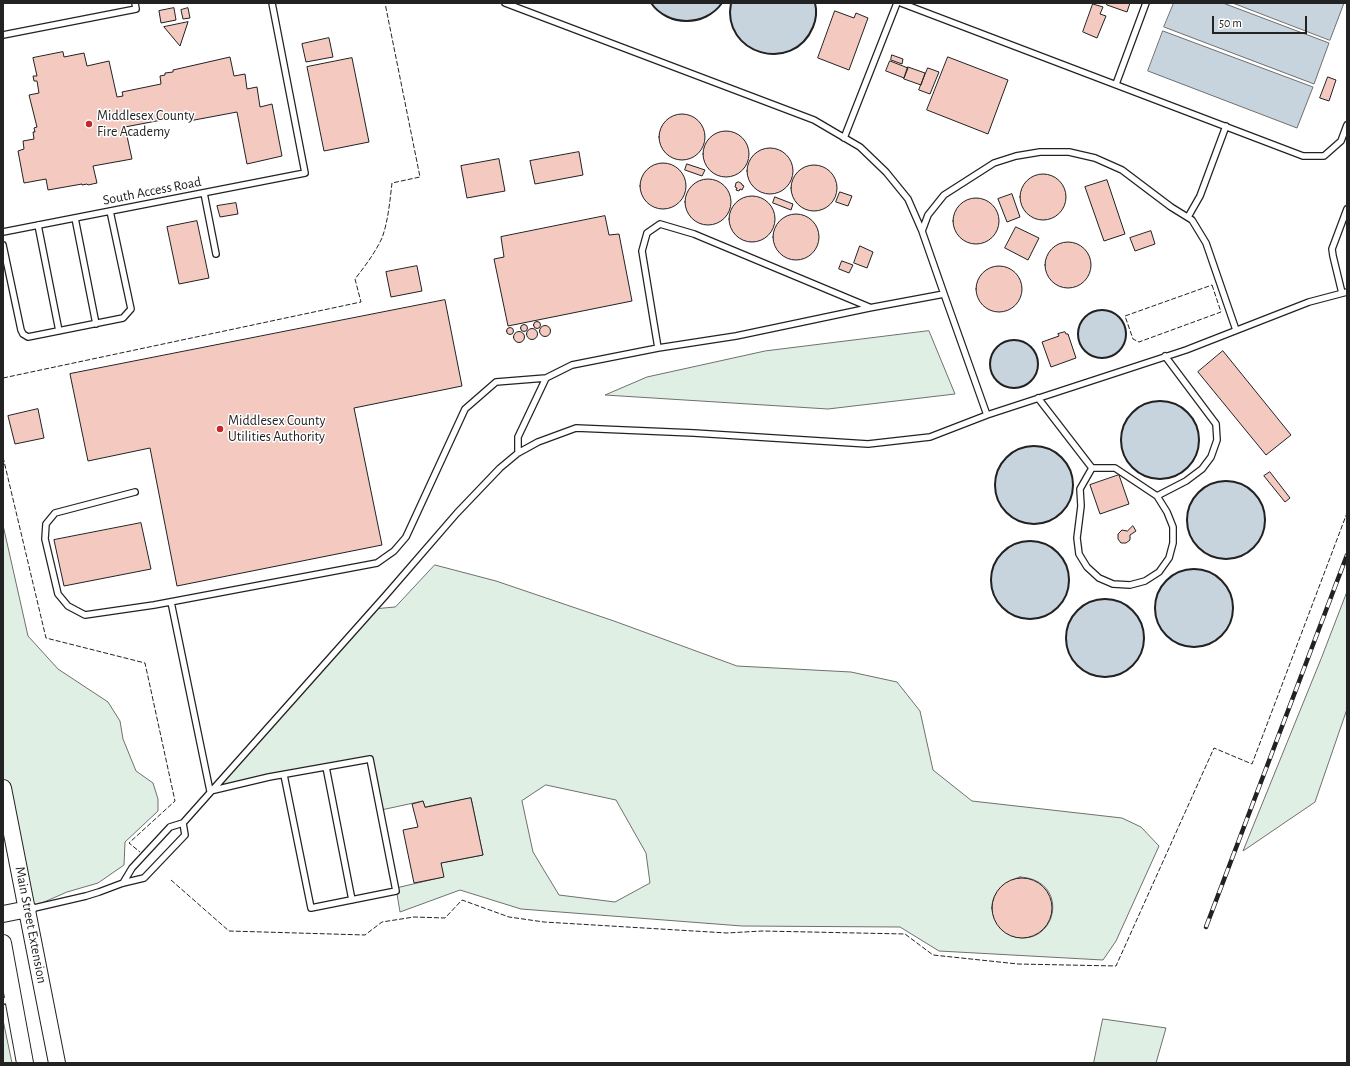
<!DOCTYPE html>
<style>
body{margin:0}
#map{position:relative;width:1350px;height:1066px;overflow:hidden;background:#fff;font-family:"Alegreya Sans",sans-serif}
canvas{display:block}
.frame{position:absolute;inset:0;border:4px solid #222;pointer-events:none}
.scale{position:absolute;left:1212px;top:16px;width:95px;height:18px;box-sizing:border-box;border:2px solid #222;border-top:0;padding-left:5px;font-size:12px;line-height:14px;white-space:nowrap;color:#222;-webkit-text-stroke:3px #fff;paint-order:stroke}
</style>
<div id="map">
<canvas width="1350" height="1066"></canvas>
<div class="frame"></div>
<div class="scale">50 m</div>
</div>
<script>
const ctx = document.querySelector('canvas').getContext('2d');
ctx.lineJoin = 'round';
function fill(path, color) { ctx.fillStyle = color; ctx.fill(path, 'evenodd'); }
function stroke(path, color, width, dash) { ctx.strokeStyle = color; ctx.lineWidth = width; ctx.lineCap = dash ? 'butt' : 'round'; ctx.setLineDash(dash || []); ctx.stroke(path); }
function write(font, color, halo, rows, align = 'center') {
  ctx.font = font + ' "Alegreya Sans",sans-serif'; ctx.lineWidth = 3; ctx.setLineDash([]); ctx.textBaseline = 'middle'; ctx.strokeStyle = halo; ctx.fillStyle = color; for (const [text, x, y, turn = 0] of rows) {
    ctx.save(); ctx.translate(x, y); ctx.rotate((+turn || 0) * Math.PI / 180); ctx.textAlign = isNaN(turn) ? turn : align; if (halo) ctx.strokeText(text, 0, 0); ctx.fillText(text, 0, 0); ctx.restore();
  }
}
const green = new Path2D(`
 M 929,331 L 955,394 L 828,409 L 605,395 L 647,377 L 765,351 Z
 M 3,525 L 28,636 L 58,669 L 108,702 L 120,721 L 123,739 L 136,771 L 153,783 L 158,799 L 158,811 L 125,842 L 124,865 L 98,883 L 67,892 L 28,909 L 3,788 Z
 M 435,565 L 496,581 L 614,621 L 737,666 L 851,672 L 897,682 L 920,711 L 933,770 L 972,801 L 1122,818 L 1141,827 L 1159,846 L 1116,941 L 1103,960 L 939,951 L 900,927 L 742,926 L 521,909 L 460,890 L 400,912 L 396,888 L 443,877 L 441,863 L 483,855 L 471,798 L 425,807 L 423,801 L 381,810 L 371,759 L 210,791 L 373,609 L 395,607 ZM 546,785 L 616,800 L 646,853 L 650,883 L 615,902 L 559,895 L 533,852 L 522,801 ZM 1020,877 C 1071,880 1057,946 1016,937 C 1010,936 1005,933 1001,928 C 982,907 995,884 1020,877 Z
 M 1347,592 L 1347,709 L 1315,802 L 1243,851 L 1321,659 Z
 M 3,1019 L 3,1020 L 12,1063 L 3,1063 Z
 M 1103,1019 L 1166,1028 L 1156,1063 L 1094,1063 Z`);
const water = new Path2D(`
 M 651,3 L 722,3 C 705,27 668,27 651,3 Z
 M 731,3 L 815,3 C 817,11 816,20 813,27 C 793,75 721,54 731,3 Z
 M 1174,3 L 1223,3 L 1329,43 L 1314,84 L 1164,27 Z
 M 1233,3 L 1344,3 L 1330,40 Z
 M 1163,31 L 1313,87 L 1297,128 L 1148,71 Z
 M1078 334a24 24 0 1 1 48 0a24 24 0 1 1-48 0Z
 M990 364a24 24 0 1 1 48 0a24 24 0 1 1-48 0Z
 M1121 440a39 39 0 1 1 78 0a39 39 0 1 1-78 0Z
 M995 485a39 39 0 1 1 78 0a39 39 0 1 1-78 0Z
 M1187 520a39 39 0 1 1 78 0a39 39 0 1 1-78 0Z
 M991 580a39 39 0 1 1 78 0a39 39 0 1 1-78 0Z
 M1155 608a39 39 0 1 1 78 0a39 39 0 1 1-78 0Z
 M1066 638a39 39 0 1 1 78 0a39 39 0 1 1-78 0Z`);
const building = new Path2D(`
 M 1107,3 L 1130,3 L 1127,12 L 1107,5 Z
 M 1093,4 L 1103,7 L 1100,14 L 1106,16 L 1097,38 L 1083,32 Z
 M 174,8 L 176,20 L 161,23 L 159,11 Z
 M 188,8 L 190,18 L 183,19 L 181,10 Z
 M 835,11 L 854,18 L 856,13 L 868,18 L 849,70 L 818,58 Z
 M 188,22 L 180,46 L 164,27 Z
 M 329,38 L 333,57 L 306,62 L 302,44 Z
 M 63,52 L 64,57 L 84,53 L 87,66 L 109,61 L 117,97 L 123,96 L 122,92 L 161,84 L 160,76 L 165,75 L 165,73 L 173,72 L 173,70 L 230,57 L 234,76 L 245,74 L 247,89 L 257,87 L 260,107 L 272,104 L 282,156 L 247,164 L 237,112 L 189,121 L 188,115 L 125,127 L 132,159 L 93,166 L 97,183 L 88,185 L 87,184 L 82,185 L 82,184 L 48,190 L 46,179 L 24,183 L 18,151 L 24,149 L 23,141 L 34,139 L 33,132 L 35,132 L 34,128 L 37,127 L 29,95 L 39,93 L 37,81 L 34,81 L 33,76 L 37,76 L 33,58 Z
 M 892,55 L 903,59 L 902,64 L 891,60 Z
 M 948,57 L 1008,80 L 988,134 L 927,110 Z
 M 352,58 L 369,142 L 324,151 L 307,67 Z
 M 890,61 L 908,68 L 904,78 L 886,71 Z
 M 908,67 L 925,73 L 921,85 L 904,79 Z
 M 928,68 L 939,72 L 930,94 L 919,90 Z
 M 1328,77 L 1336,80 L 1329,101 L 1320,98 Z
 M659 137a23 23 0 1 1 46 0a23 23 0 1 1-46 0Z
 M703 154a23 23 0 1 1 46 0a23 23 0 1 1-46 0Z
 M747 171a23 23 0 1 1 46 0a23 23 0 1 1-46 0Z
 M 579,152 L 583,175 L 535,184 L 530,161 Z
 M 499,159 L 505,191 L 467,198 L 461,166 Z
 M640 186a23 23 0 1 1 46 0a23 23 0 1 1-46 0Z
 M 687,164 L 705,170 L 702,176 L 685,170 Z
 M791 188a23 23 0 1 1 46 0a23 23 0 1 1-46 0Z
 M1020 197a23 23 0 1 1 46 0a23 23 0 1 1-46 0Z
 M685 202a23 23 0 1 1 46 0a23 23 0 1 1-46 0Z
 M 1107,180 L 1125,234 L 1104,241 L 1085,187 Z
 M 739,182 L 742,184 L 742,185 L 744,186 L 742,190 L 740,189 L 739,191 L 736,190 L 737,188 L 735,187 L 736,183 Z
 M 840,192 L 852,196 L 848,206 L 836,202 Z
 M 1012,194 L 1020,217 L 1007,222 L 998,199 Z
 M729 219a23 23 0 1 1 46 0a23 23 0 1 1-46 0Z
 M 775,197 L 793,204 L 791,210 L 773,203 Z
 M953 221a23 23 0 1 1 46 0a23 23 0 1 1-46 0Z
 M 236,203 L 238,214 L 220,217 L 217,206 Z
 M773 237a23 23 0 1 1 46 0a23 23 0 1 1-46 0Z
 M 605,216 L 609,235 L 619,234 L 632,301 L 508,326 L 494,259 L 504,257 L 501,237 Z
 M 197,221 L 209,278 L 179,284 L 167,227 Z
 M 1016,227 L 1039,238 L 1028,260 L 1005,248 Z
 M 1151,231 L 1155,244 L 1135,251 L 1130,238 Z
 M1045 265a23 23 0 1 1 46 0a23 23 0 1 1-46 0Z
 M 860,246 L 873,252 L 867,268 L 854,263 Z
 M 842,261 L 853,265 L 849,273 L 839,269 Z
 M 417,266 L 422,291 L 391,297 L 386,272 Z
 M976 289a23 23 0 1 1 46 0a23 23 0 1 1-46 0Z
 M 445,300 L 462,386 L 354,408 L 382,545 L 177,586 L 150,448 L 88,461 L 70,374 Z
 M533.5 325a3.5 3.5 0 1 1 7 0a3.5 3.5 0 1 1-7 0Z
 M520.5 328a3.5 3.5 0 1 1 7 0a3.5 3.5 0 1 1-7 0Z
 M539.5 331a5.5 5.5 0 1 1 11 0a5.5 5.5 0 1 1-11 0Z
 M506.5 331a3.5 3.5 0 1 1 7 0a3.5 3.5 0 1 1-7 0Z
 M526.5 334a5.5 5.5 0 1 1 11 0a5.5 5.5 0 1 1-11 0Z
 M513.5 337a5.5 5.5 0 1 1 11 0a5.5 5.5 0 1 1-11 0Z
 M 1065,332 L 1066,334 L 1068,334 L 1076,358 L 1051,367 L 1042,342 L 1059,336 L 1058,334 Z
 M 1223,351 L 1291,435 L 1266,455 L 1198,372 Z
 M 38,409 L 44,438 L 15,444 L 8,416 Z
 M 1270,472 L 1290,498 L 1285,502 L 1264,476 Z
 M 1119,475 L 1129,504 L 1100,514 L 1090,485 Z
 M 141,523 L 151,569 L 64,586 L 54,540 Z
 M 1133,526 L 1136,531 L 1130,535 L 1130,540 L 1126,543 L 1121,543 L 1118,539 L 1118,534 L 1122,530 L 1127,531 Z
 M 471,798 L 483,855 L 441,863 L 444,877 L 414,883 L 403,830 L 418,827 L 412,804 L 423,801 L 425,807 Z
 M992 908a30 30 0 1 1 60 0a30 30 0 1 1-60 0Z`);
const service = new Path2D(`
 M 505,3 L 814,120 L 860,147 L 886,172 L 908,199 L 922,231
 M 901,3 L 1303,156 L 1324,156 L 1341,141 L 1347,125
 M 3,35 L 136,9 L 135,3
 M 1116,84 L 1146,3
 M 844,138 L 897,3
 M 204,193 L 216,254
 M 1188,217 L 1200,196 L 1226,126
 M 75,218 L 96,324
 M 38,225 L 59,331
 M 3,232 L 305,173 L 272,3
 M 3,245 L 21,330 L 23,334 L 28,337 L 123,318 L 131,309 L 110,211
 M 1342,293 L 1333,256 L 1332,249 L 1347,209
 M 944,294 L 922,231 L 928,215 L 944,195 L 994,163 L 1016,156 L 1040,152 L 1069,152 L 1095,158 L 1122,170 L 1171,207 L 1192,220 L 1206,243 L 1236,330
 M 658,348 L 642,251 L 647,233 L 660,224 L 694,234 L 869,307
 M 1038,398 L 1092,468
 M 518,453 L 518,437 L 546,378 L 572,365 L 658,348 L 736,336 L 869,308 L 944,294 L 987,415
 M 1092,468 L 1115,468 L 1157,496 L 1167,512 L 1173,527 L 1173,543 L 1169,558 L 1159,572 L 1145,581 L 1130,585 L 1113,584 L 1099,578 L 1087,567 L 1079,554 L 1077,538 L 1081,506 L 1080,489 Z
 M 135,492 L 55,513 L 46,524 L 45,539 L 58,594 L 68,606 L 85,615 L 154,605 L 377,563 L 394,551 L 406,537 L 465,409 L 496,382 L 546,378
 M 1157,496 L 1186,481 L 1202,469 L 1211,457 L 1217,440 L 1216,424 L 1165,356
 M 171,602 L 210,791 L 269,777 L 370,759 L 396,891 L 311,908 L 284,775
 M 326,767 L 352,900
 M 183,823 L 386,595 L 457,513 L 500,468 L 518,453 L 538,442 L 576,428 L 694,433 L 868,444 L 930,437 L 987,415 L 1186,350 L 1309,302 L 1347,292
 M 30,909 L 86,896 L 99,892 L 123,883 L 144,878 L 185,835 L 183,823 L 170,827 L 132,868 L 123,883
 M 3,1001 L 13,999`);
const secondary = new Path2D(`
 M 3,788 L 57,1063
 M 3,914 L 28,909
 M 3,943 L 25,1063`);
const rail = new Path2D(`
 M 1206,927 L 1347,555`);
const fence = new Path2D(`
 M 1212,285 L 1221,312 L 1139,342 L 1133,339 L 1125,316 Z
 M 3,378 L 361,302 L 355,279 C 365,266 375,253 382,238 C 388,222 390,200 392,183 L 420,177 L 385,3
 M 3,457 L 46,638 L 145,663 L 175,801 L 129,843 L 140,852
 M 171,880 L 229,931 L 365,935 L 382,922 L 414,917 L 445,918 L 462,900 L 509,917 L 544,922 L 727,933 L 762,931 L 905,934 L 933,955 L 1018,964 L 1116,966 L 1214,748 L 1252,764 L 1347,513`);
const wall = new Path2D(`
 M 651,3 C 668,27 705,27 722,3
 M 731,3 C 721,54 793,75 813,27 C 816,20 817,11 815,3
 M1078 334a24 24 0 1 1 48 0a24 24 0 1 1-48 0Z
 M990 364a24 24 0 1 1 48 0a24 24 0 1 1-48 0Z
 M1121 440a39 39 0 1 1 78 0a39 39 0 1 1-78 0Z
 M995 485a39 39 0 1 1 78 0a39 39 0 1 1-78 0Z
 M1187 520a39 39 0 1 1 78 0a39 39 0 1 1-78 0Z
 M991 580a39 39 0 1 1 78 0a39 39 0 1 1-78 0Z
 M1155 608a39 39 0 1 1 78 0a39 39 0 1 1-78 0Z
 M1066 638a39 39 0 1 1 78 0a39 39 0 1 1-78 0Z`);
const markers = [
 [89,124,4,"#c62828"],
 [220,429,4,"#c62828"]
];
const poiNames = [
 ["Middlesex County",97,116],
 ["Fire Academy",97,132],
 ["Middlesex County",228,421],
 ["Utilities Authority",228,437]
];
const streetNames = [
 ["South Access Road",152,191,-11],
 ["Main Street Extension",31,925,79]
];
fill(green, '#e0efe3');
stroke(green, '#6f6f6f', 1);
fill(water, '#c7d3dd');
stroke(water, '#6f6f6f', 1);
fill(building, '#f3c9c0');
stroke(building, '#222', 1);
stroke(service, '#222', 8);
stroke(secondary, '#222', 18);
stroke(service, '#fff', 5.5);
stroke(secondary, '#fff', 16);
stroke(rail, '#222', 4.5);
stroke(rail, '#fff', 3, [9]);
stroke(fence, '#222', 1, [5, 2]);
stroke(wall, '#222', 2);
for (const [x, y, r, color] of markers) { const dot = new Path2D(); dot.arc(x, y, r, 0, 2 * Math.PI); ctx.fillStyle = color; ctx.fill(dot); stroke(dot, '#fff', 1.5); }
write('14px', '#222', '#fff', poiNames, 'left');
write('14px', '#222', '#fff', streetNames);
</script>
